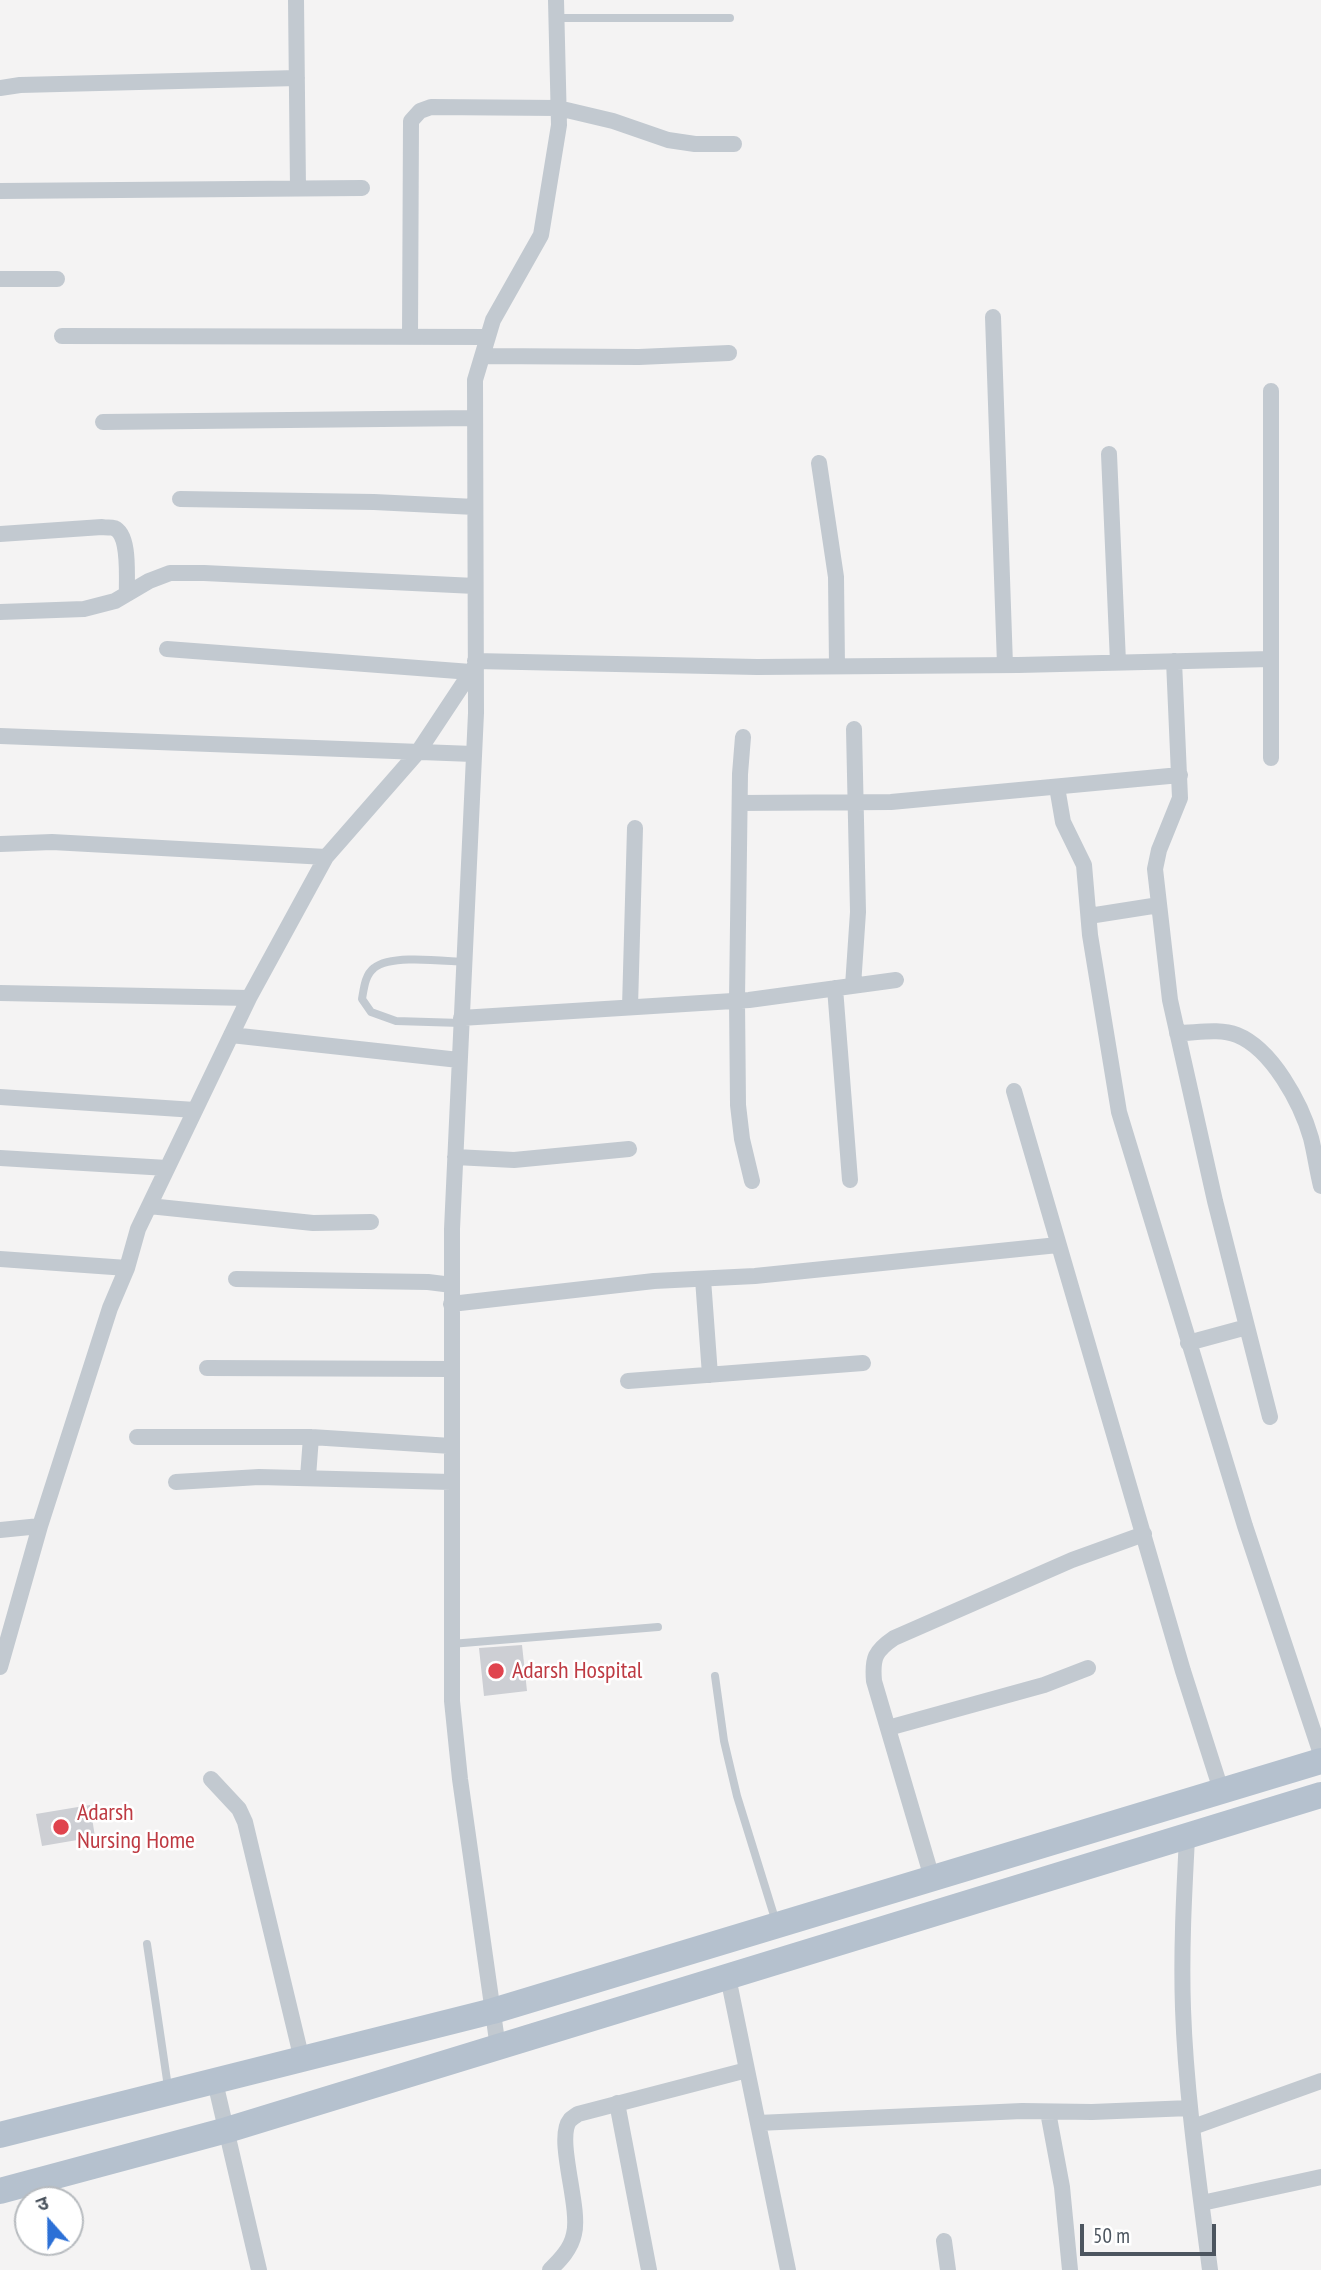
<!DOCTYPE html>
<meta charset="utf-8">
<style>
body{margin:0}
#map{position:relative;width:1321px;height:2270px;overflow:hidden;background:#f4f3f3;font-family:"PT Sans Narrow","Noto Sans Devanagari",sans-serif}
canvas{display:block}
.north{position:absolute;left:14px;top:2186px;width:70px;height:70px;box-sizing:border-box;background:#fff;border:2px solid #b7bbbf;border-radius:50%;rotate:339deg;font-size:19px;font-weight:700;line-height:28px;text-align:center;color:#4c555f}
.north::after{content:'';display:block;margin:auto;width:24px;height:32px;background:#2c70d6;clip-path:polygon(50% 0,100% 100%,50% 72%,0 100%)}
.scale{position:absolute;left:1080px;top:2224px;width:136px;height:32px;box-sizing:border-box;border:4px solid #4c555f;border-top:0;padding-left:9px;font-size:21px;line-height:24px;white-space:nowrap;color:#4c555f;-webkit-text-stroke:5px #fff;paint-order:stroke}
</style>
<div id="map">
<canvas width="1321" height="2270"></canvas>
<div class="north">उ</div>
<div class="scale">50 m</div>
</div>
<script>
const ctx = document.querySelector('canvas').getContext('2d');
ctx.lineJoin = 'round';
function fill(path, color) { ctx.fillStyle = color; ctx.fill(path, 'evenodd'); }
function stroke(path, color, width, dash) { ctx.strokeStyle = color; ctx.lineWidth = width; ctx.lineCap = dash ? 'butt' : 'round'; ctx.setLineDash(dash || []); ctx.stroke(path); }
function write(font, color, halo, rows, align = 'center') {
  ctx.font = font + ' "PT Sans Narrow",sans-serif'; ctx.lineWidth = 5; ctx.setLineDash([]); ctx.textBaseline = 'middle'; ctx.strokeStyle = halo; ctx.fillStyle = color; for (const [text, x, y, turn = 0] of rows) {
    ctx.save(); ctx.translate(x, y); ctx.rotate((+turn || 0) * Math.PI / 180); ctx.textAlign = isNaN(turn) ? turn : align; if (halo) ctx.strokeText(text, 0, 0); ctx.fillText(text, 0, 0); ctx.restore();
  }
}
const building = new Path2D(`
 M 522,1645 L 527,1691 L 484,1696 L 479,1648 Z
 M 90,1805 L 95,1837 L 42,1846 L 36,1814 Z`);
const lane = new Path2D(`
 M 557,18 L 730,18
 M 461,1023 L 396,1021 L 371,1012 L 362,999 C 364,988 365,975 374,968 C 391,954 443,961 464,962
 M 451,1644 L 658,1627
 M 715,1676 L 724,1741 L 737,1796 L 776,1922
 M 147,1944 L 168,2087`);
const street = new Path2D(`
 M 296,0 L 298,188
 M 0,88 L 20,85 L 297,78
 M 0,191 L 362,188
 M 0,279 L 57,279
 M 993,317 L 1005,665
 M 62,336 L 488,337
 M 410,336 L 411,121 L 420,111 L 431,107 L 558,108 L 613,121 L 668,140 L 695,144 L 734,144
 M 483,356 L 639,357 L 729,353
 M 103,422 L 475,418
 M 1109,454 L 1118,662
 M 819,463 L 836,577 L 837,666
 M 180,499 L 374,502 L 475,507
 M 0,534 L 102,527 C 106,528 111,527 114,528 C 131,535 126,579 127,594
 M 0,612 L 84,609 L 115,601 L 149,581 L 170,573 L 204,573 L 475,586
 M 167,649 L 471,672
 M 475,661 L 757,667 L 1018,665 L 1271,659
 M 1174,661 L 1180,798 L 1159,850 L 1155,869 L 1170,1000 L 1215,1201 L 1270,1417
 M 0,736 L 473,754
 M 743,737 L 740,774 L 737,1000 L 738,1105 L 742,1139 L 752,1181
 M 1271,758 L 1271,391
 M 1057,787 L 1063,822 L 1084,865 L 1090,935 L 1119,1112 L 1245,1526 L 1321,1754
 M 740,803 L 891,802 L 1180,775
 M 0,844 L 52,842 L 326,857 L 418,752 L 475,666
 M 1089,916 L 1159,905
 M 853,986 L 858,912 L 854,729
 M 835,988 L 850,1180
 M 0,993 L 249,998 L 138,1229 L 127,1268 L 110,1308 L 40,1526
 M 249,998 L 326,857
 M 630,1007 L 635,828
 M 461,1018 L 749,1000 L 896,980
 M 1177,1033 C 1196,1033 1219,1028 1237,1035 C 1272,1049 1301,1103 1311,1138 C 1315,1154 1317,1170 1321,1186
 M 231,1035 L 459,1060
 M 1014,1091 L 1183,1671 L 1221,1790
 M 0,1097 L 195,1110
 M 455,1157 L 514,1160 L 629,1149
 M 0,1158 L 167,1168
 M 149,1206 L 313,1223 L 371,1222
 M 0,1259 L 127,1268
 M 236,1279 L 428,1282 L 452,1285
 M 703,1279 L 710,1375
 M 451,1304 L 654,1281 L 755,1276 L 1058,1245
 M 1188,1343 L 1247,1327
 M 207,1368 L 451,1369
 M 628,1381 L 863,1363
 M 137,1437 L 311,1437 L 451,1446
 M 308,1477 L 311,1437
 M 176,1482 L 259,1477 L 451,1482
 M 0,1530 L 40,1526 L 0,1667
 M 888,1728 L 1044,1685 L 1088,1668
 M 211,1779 L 239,1809 L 245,1822 L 302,2060
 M 1187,1838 C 1184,1895 1181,1952 1183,2009 C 1186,2096 1199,2183 1210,2270
 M 932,1878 L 874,1681 C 872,1658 875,1651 894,1638 L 1072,1560 L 1144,1534
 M 728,1977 L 788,2270
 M 498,2048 L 460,1779 L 452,1701 L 452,1229 L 476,713 L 475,380 L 493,320 L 541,235 L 559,125 L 556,0
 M 215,2082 L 259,2270
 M 617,2103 L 649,2270
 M 1048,2112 L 1062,2187 L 1070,2270
 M 758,2123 L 1022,2111 L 1092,2112 L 1190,2108
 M 1193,2127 L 1321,2081
 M 1202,2203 L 1321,2177
 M 944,2241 L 948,2270
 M 550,2270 C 560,2260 571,2249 574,2234 C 581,2207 555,2138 570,2120 C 572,2118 575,2116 578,2114 L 747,2070`);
const primary = new Path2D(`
 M 0,2135 L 493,2011 L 1321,1761
 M 0,2191 L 227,2130 L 1321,1795`);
const markers = [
 [496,1671,9,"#e0444e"],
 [61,1827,9,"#e0444e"]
];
const healthNames = [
 ["Adarsh Hospital",512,1671],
 ["Adarsh",77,1813],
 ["Nursing Home",77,1841]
];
fill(building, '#cdcfd4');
stroke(lane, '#c2c9d0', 8);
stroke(street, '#c2c9d0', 16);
stroke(primary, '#b5c1ce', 26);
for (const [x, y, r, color] of markers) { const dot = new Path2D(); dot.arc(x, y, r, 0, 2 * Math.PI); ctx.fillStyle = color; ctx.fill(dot); stroke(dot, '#fff', 2.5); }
write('24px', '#be3a42', '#fff', healthNames, 'left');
</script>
